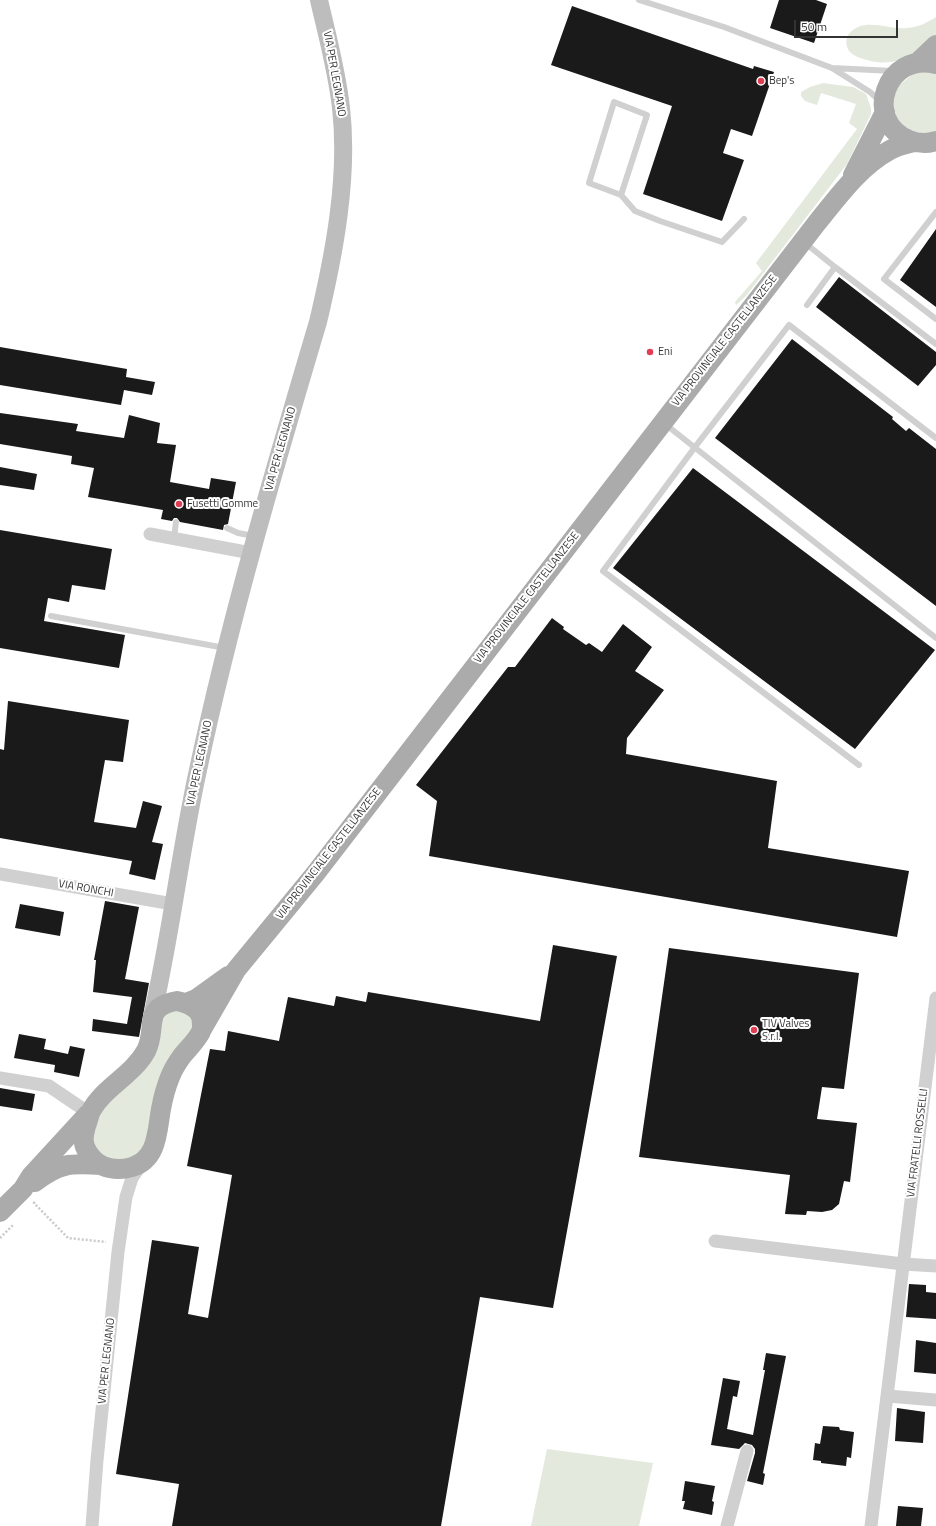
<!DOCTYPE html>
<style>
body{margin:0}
#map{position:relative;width:936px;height:1526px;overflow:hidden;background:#fff;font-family:"Titillium Web",sans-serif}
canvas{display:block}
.scale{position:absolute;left:794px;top:20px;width:104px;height:18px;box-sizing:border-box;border:2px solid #333;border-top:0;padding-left:5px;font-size:12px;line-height:14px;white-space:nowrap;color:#333;-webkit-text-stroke:3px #fff;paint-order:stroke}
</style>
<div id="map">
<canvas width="936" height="1526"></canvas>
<div class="scale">50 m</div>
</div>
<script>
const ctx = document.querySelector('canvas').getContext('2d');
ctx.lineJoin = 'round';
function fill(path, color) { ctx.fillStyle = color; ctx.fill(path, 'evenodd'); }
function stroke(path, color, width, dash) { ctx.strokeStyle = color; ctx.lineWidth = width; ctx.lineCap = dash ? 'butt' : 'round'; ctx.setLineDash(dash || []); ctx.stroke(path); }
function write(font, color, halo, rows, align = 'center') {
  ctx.font = font + ' "Titillium Web",sans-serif'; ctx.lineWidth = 4; ctx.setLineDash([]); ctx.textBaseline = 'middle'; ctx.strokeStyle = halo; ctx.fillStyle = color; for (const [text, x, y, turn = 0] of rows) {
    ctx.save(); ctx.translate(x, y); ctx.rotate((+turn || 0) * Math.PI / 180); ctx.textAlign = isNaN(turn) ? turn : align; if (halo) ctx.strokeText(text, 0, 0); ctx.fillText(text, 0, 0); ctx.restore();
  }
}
const green = new Path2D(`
 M 936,17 L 936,35 C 919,54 897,67 871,61 C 863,59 854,57 849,51 C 846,46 845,39 849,34 C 863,16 888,30 907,28 C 918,27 927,23 936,17 Z
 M 929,71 L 936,73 L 936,131 L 927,134 L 912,131 L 900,123 L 896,116 L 893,102 L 897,87 L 914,73 Z
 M 823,83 L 853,87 L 866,94 L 871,108 L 871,114 L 847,164 L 746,296 L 736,305 L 735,302 L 762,271 L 756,263 L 857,129 L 849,123 L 856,104 L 821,93 L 817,105 L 805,101 L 801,96 L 801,92 L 810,87 Z
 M 176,1011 L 186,1013 L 193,1019 L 193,1030 L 138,1157 L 111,1162 L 94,1149 L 92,1122 L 163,1017 L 168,1013 Z
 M 547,1449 L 653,1463 L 639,1526 L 531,1526 Z`);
const building = new Path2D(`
 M 779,0 L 816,0 L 827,4 L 814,43 L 770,28 Z
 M 572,6 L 753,69 L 754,66 L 774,72 L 752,136 L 731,129 L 723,153 L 744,160 L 722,221 L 643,194 L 672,106 L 551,65 Z
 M 936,229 L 936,307 L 900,280 Z
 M 839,277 L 936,352 L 936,365 L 918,386 L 816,307 Z
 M 792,339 L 893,417 L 892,419 L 906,431 L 909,428 L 936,449 L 936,606 L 715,438 Z
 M 0,347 L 127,369 L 126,377 L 155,382 L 152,395 L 124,390 L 121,405 L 0,385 Z
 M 0,413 L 78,424 L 76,431 L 124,438 L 129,415 L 160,423 L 157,443 L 176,445 L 170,482 L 209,489 L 211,478 L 236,482 L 228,524 L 224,525 L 223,530 L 180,522 L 177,518 L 174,518 L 172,521 L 161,519 L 163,510 L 88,497 L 94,468 L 71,464 L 72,456 L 0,444 Z
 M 0,467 L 37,474 L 34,490 L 0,485 Z
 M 693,468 L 935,650 L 855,749 L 613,568 Z
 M 0,530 L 112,549 L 105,590 L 72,585 L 69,602 L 48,598 L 44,621 L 125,635 L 119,668 L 0,648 Z
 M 552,618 L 564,627 L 563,629 L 586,645 L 589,643 L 602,652 L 623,624 L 652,647 L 635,671 L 664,690 L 627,738 L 626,754 L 777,781 L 768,848 L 909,871 L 897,937 L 429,856 L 437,801 L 416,785 L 508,667 L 515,667 Z
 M 8,701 L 129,720 L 123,762 L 105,760 L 94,822 L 136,828 L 143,801 L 162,806 L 152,842 L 163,844 L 155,880 L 129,874 L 132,861 L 0,838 L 0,749 L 4,750 Z
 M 105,901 L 139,907 L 125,979 L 149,983 L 139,1037 L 92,1031 L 93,1019 L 127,1024 L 132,997 L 93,992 L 96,960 L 94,960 Z
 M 20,904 L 64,912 L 60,936 L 15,928 Z
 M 553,945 L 617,956 L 553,1308 L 480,1297 L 441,1526 L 172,1526 L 179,1484 L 116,1474 L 152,1240 L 199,1247 L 188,1314 L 208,1318 L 232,1175 L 187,1166 L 210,1049 L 225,1051 L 228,1031 L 279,1041 L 288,997 L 334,1006 L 336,996 L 366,1002 L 368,992 L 540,1021 Z
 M 669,948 L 859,973 L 844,1089 L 822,1087 L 817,1119 L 857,1123 L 850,1182 L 844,1181 L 839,1204 L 832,1210 L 822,1212 L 807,1211 L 806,1215 L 785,1214 L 790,1175 L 639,1157 Z
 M 19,1034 L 46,1039 L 44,1049 L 68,1054 L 70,1046 L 85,1049 L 79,1077 L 54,1072 L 55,1065 L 14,1058 Z
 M 0,1088 L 35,1094 L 32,1111 L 0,1106 Z
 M 909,1284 L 926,1285 L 926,1292 L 936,1293 L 936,1319 L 906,1317 Z
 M 916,1340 L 936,1343 L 936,1374 L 914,1372 Z
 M 766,1353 L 786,1356 L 763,1473 L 765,1474 L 763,1485 L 747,1481 L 755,1453 L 755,1449 L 752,1445 L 745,1443 L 739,1449 L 711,1445 L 723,1378 L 740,1381 L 737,1397 L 733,1396 L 727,1429 L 753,1435 L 765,1370 L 763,1370 Z
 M 897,1408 L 925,1412 L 923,1443 L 895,1441 Z
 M 823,1426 L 839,1427 L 840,1430 L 854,1432 L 851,1458 L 847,1457 L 846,1466 L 821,1463 L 821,1461 L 813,1460 L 815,1443 L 820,1444 Z
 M 685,1481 L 715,1486 L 712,1501 L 714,1502 L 712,1515 L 683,1509 L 685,1501 L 682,1501 Z
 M 898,1506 L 923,1508 L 921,1526 L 896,1526 Z`);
const path = new Path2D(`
 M 35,1202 L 34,1203 L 68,1238 L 106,1242
 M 0,1238 L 13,1225`);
const lane = new Path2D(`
 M 639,0 L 724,27 L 832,68 L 870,92 L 881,102
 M 832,68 L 893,71
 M 621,195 L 647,115 L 614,102 L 589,183 L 621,195 L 635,211 L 660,221 L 722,242 L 744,219
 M 936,212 L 884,279 L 936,319
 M 805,243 L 835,267
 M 807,305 L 835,267 L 936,344
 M 665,424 L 936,638
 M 227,528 L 238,533 L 254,536
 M 174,538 L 176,522
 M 51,616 L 225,648
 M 859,765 L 603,571 L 695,447 L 789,325 L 936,438`);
const street = new Path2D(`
 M 150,534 L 251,553
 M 0,874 L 173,904
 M 0,1078 L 49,1086 L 80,1107
 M 715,1241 L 903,1264 L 936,1266
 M 888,1396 L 936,1400
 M 92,1526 L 97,1460 L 118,1252 L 126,1197 L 132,1178 L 143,1162
 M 727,1526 L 747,1451
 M 871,1526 L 936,998`);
const secondary = new Path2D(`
 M 152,1017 C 171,935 180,852 198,770 C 230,619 274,470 318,322 C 334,255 349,177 341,108 C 337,71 327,35 319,0`);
const primary = new Path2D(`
 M 917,63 L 936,45
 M 936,64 C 886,51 862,121 909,140 C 917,143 927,144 936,141
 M 853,175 L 885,112
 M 177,1001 C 187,1003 198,1007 201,1017 C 202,1020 202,1026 202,1029 C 199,1039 188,1048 182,1056 C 177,1063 173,1069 170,1077 C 166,1087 163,1098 161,1109 C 157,1131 158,1159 132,1167 C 122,1170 113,1170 103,1166 C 96,1163 89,1156 86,1149 C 82,1141 84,1134 86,1126 C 88,1121 89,1115 91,1111 C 104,1087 132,1076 146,1051 C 158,1028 141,1007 177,1001 Z
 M 186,1003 L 196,999 L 228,976
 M 202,1029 L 236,970 L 315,874 L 816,224 C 838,197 859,167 890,150 C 897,146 906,144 914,142
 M 35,1182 C 59,1163 71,1163 101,1165
 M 0,1212 L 23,1189 L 31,1176 L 88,1114`);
const markers = [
 [761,81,4,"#e03f53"],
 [650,352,4,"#e03f53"],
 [179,504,4,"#e03f53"],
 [754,1030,4,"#e03f53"]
];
const streetNames = [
 ["VIA PER LEGNANO",334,74,80],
 ["VIA PROVINCIALE CASTELLANZESE",725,341,-52],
 ["VIA PER LEGNANO",281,449,-74],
 ["VIA PROVINCIALE CASTELLANZESE",527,598,-52],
 ["VIA PER LEGNANO",200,763,-78],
 ["VIA PROVINCIALE CASTELLANZESE",329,854,-52],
 ["VIA RONCHI",86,889,10],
 ["VIA FRATELLI ROSSELLI",918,1143,-83],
 ["VIA PER LEGNANO",107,1361,-84]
];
const poiNames = [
 ["Bep's",769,81],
 ["Eni",658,352],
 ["Fusetti Gomme",187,504],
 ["TIV Valves",762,1024],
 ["S.r.l.",762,1037]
];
fill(green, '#e3e9dc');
fill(building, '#1a1a1a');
stroke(path, '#cacaca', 2.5, [2, 2]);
stroke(lane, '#d0d0d0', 6);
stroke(street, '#d0d0d0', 13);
stroke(secondary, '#bdbdbd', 18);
stroke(primary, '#ababab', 20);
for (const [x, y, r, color] of markers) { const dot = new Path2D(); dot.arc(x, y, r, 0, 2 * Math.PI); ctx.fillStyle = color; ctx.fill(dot); stroke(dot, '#fff', 1.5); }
write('11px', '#333', '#fff', streetNames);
write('11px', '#333', '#fff', poiNames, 'left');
</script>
